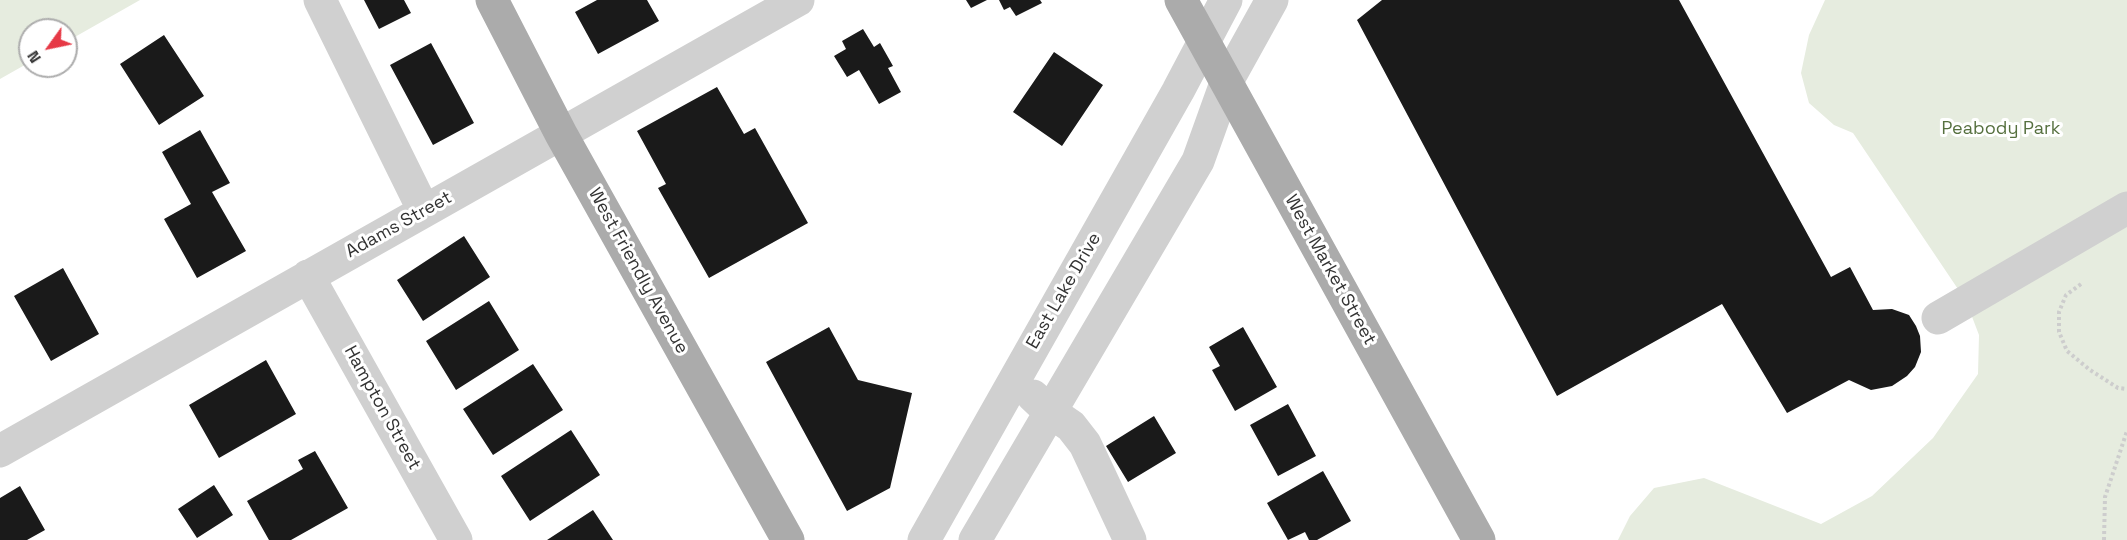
<!DOCTYPE html>
<html>
<head>
<meta charset="utf-8">
<style>
	body { margin:0 }
	#map { position:relative; width:2127px; height:540px; overflow:hidden; background:#fff; font-family:"Space Grotesk",sans-serif }
	canvas { display:block }
	.north { position:absolute; left:18px; top:18px; width:60px; height:60px; box-sizing:border-box; background:#fff; border:2px solid #adadad; border-radius:50%; rotate:237deg; font-size:16px; font-weight:700; line-height:24px; text-align:center; color:#333 }
	.north::after { content:''; display:block; margin:auto; width:21px; height:27px; background:#e63946; clip-path:polygon(50% 0,100% 100%,50% 72%,0 100%) }
</style>
</head>
<body>
<div id="map">
<canvas width="2127" height="540"></canvas>
<div class="north">N</div>
</div>
<script>
const context = document.querySelector('canvas').getContext('2d');
context.lineJoin = 'round';
function paint(path, color) { context.fillStyle = color; context.fill(path, 'evenodd'); }
const poly = rows => new Path2D(rows.map(r => 'M' + r).join(''));
function stroke(path, color, width, dash) { context.strokeStyle = color; context.lineWidth = width; context.lineCap = dash ? 'butt' : 'round'; context.setLineDash(dash || []); context.stroke(path); }
function label(font, color, halo, rows, align = 'center') {
  context.font = font + ' "Space Grotesk",sans-serif'; context.lineWidth = 6; context.setLineDash([]); context.textBaseline = 'middle'; context.strokeStyle = halo; context.fillStyle = color; for (const [text, x, y, turn = 0] of rows) {
    context.save(); context.translate(x, y); context.rotate((+turn || 0) * Math.PI / 180); context.textAlign = isNaN(turn) ? turn : align; if (halo) context.strokeText(text, 0, 0); context.fillText(text, 0, 0); context.restore();
  }
}
const green = poly([
	[0,0,140,0,66,42,66,30,30,30,30,62,0,79],
	[1825,0,2127,0,2127,540,1618,540,1630,516,1654,488,1704,478,1821,524,1872,496,1933,438,1978,374,1979,335,1966,301,1853,133,1834,125,1809,103,1801,73,1809,35]
]);
const building = poly([
	[364,0,404,0,411,13,379,29],
	[597,0,647,0,659,21,598,54,575,12],
	[966,0,987,0,971,8],
	[999,0,1040,0,1042,3,1016,16,1010,7,1004,10],
	[1382,0,1679,0,1831,277,1850,267,1873,310,1892,309,1909,315,1916,326,1920,336,1921,352,1915,367,1907,376,1892,386,1871,390,1849,380,1787,413,1722,304,1557,396,1357,20],
	[863,29,874,47,880,43,893,66,888,68,901,92,879,104,859,70,847,77,834,56,846,49,842,41],
	[164,35,204,96,159,125,120,64],
	[431,43,474,123,433,145,390,65],
	[1054,52,1103,85,1062,146,1013,112],
	[717,87,744,134,755,128,808,223,709,278,658,188,666,184,637,131],
	[200,130,230,183,212,192,246,251,197,278,164,219,191,204,162,152],
	[464,236,490,277,423,321,397,280],
	[63,268,99,334,51,361,14,296],
	[489,301,519,350,456,390,426,341],
	[829,327,858,380,912,393,890,488,847,511,766,362],
	[1243,327,1277,387,1235,411,1212,370,1220,366,1209,347],
	[266,360,296,414,219,458,189,405],
	[533,364,563,410,493,455,463,409],
	[1288,404,1316,456,1278,476,1250,425],
	[1154,416,1176,453,1128,482,1106,446],
	[571,430,600,475,530,521,501,476],
	[315,451,348,508,291,540,269,540,247,501,303,469,298,460],
	[1323,471,1351,521,1317,540,1309,540,1305,532,1288,540,1267,503],
	[214,485,233,515,197,538,178,509],
	[20,486,45,530,27,540,0,540,0,498],
	[593,510,613,540,547,540]
]);
const path = poly([
	[2081,284,2066,295,2059,312,2059,332,2067,351,2090,370,2118,388,2127,389],
	[2104,540,2105,497,2127,431]
]);
const minor = poly([
	[320,0,424,211],
	[308,276,456,540],
	[1938,318,2127,208],
	[1033,396,1049,411,1071,426,1085,444,1130,540],
	[0,451,798,0],
	[924,540,1178,91,1226,0],
	[975,540,1198,161,1226,83,1272,0]
]);
const major = poly([
	[492,0,561,134,788,540],
	[1181,0,1479,540]
]);
const parkNames = [
	["Peabody Park",2001,129]
];
const streetNames = [
	["Adams Street",399,225,-29],
	["West Market Street",1330,270,61],
	["West Friendly Avenue",638,271,61],
	["East Lake Drive",1064,291,-60],
	["Hampton Street",382,408,61]
];
paint(green, '#e6ecdf');
paint(building, '#1a1a1a');
stroke(path, '#cdcdcd', 4, [3, 3]);
stroke(minor, '#d0d0d0', 33);
stroke(major, '#ababab', 33);
label('18px', '#56703f', '#fff', parkNames);
label('18px', '#333', '#fff', streetNames);
</script>
</body>
</html>
